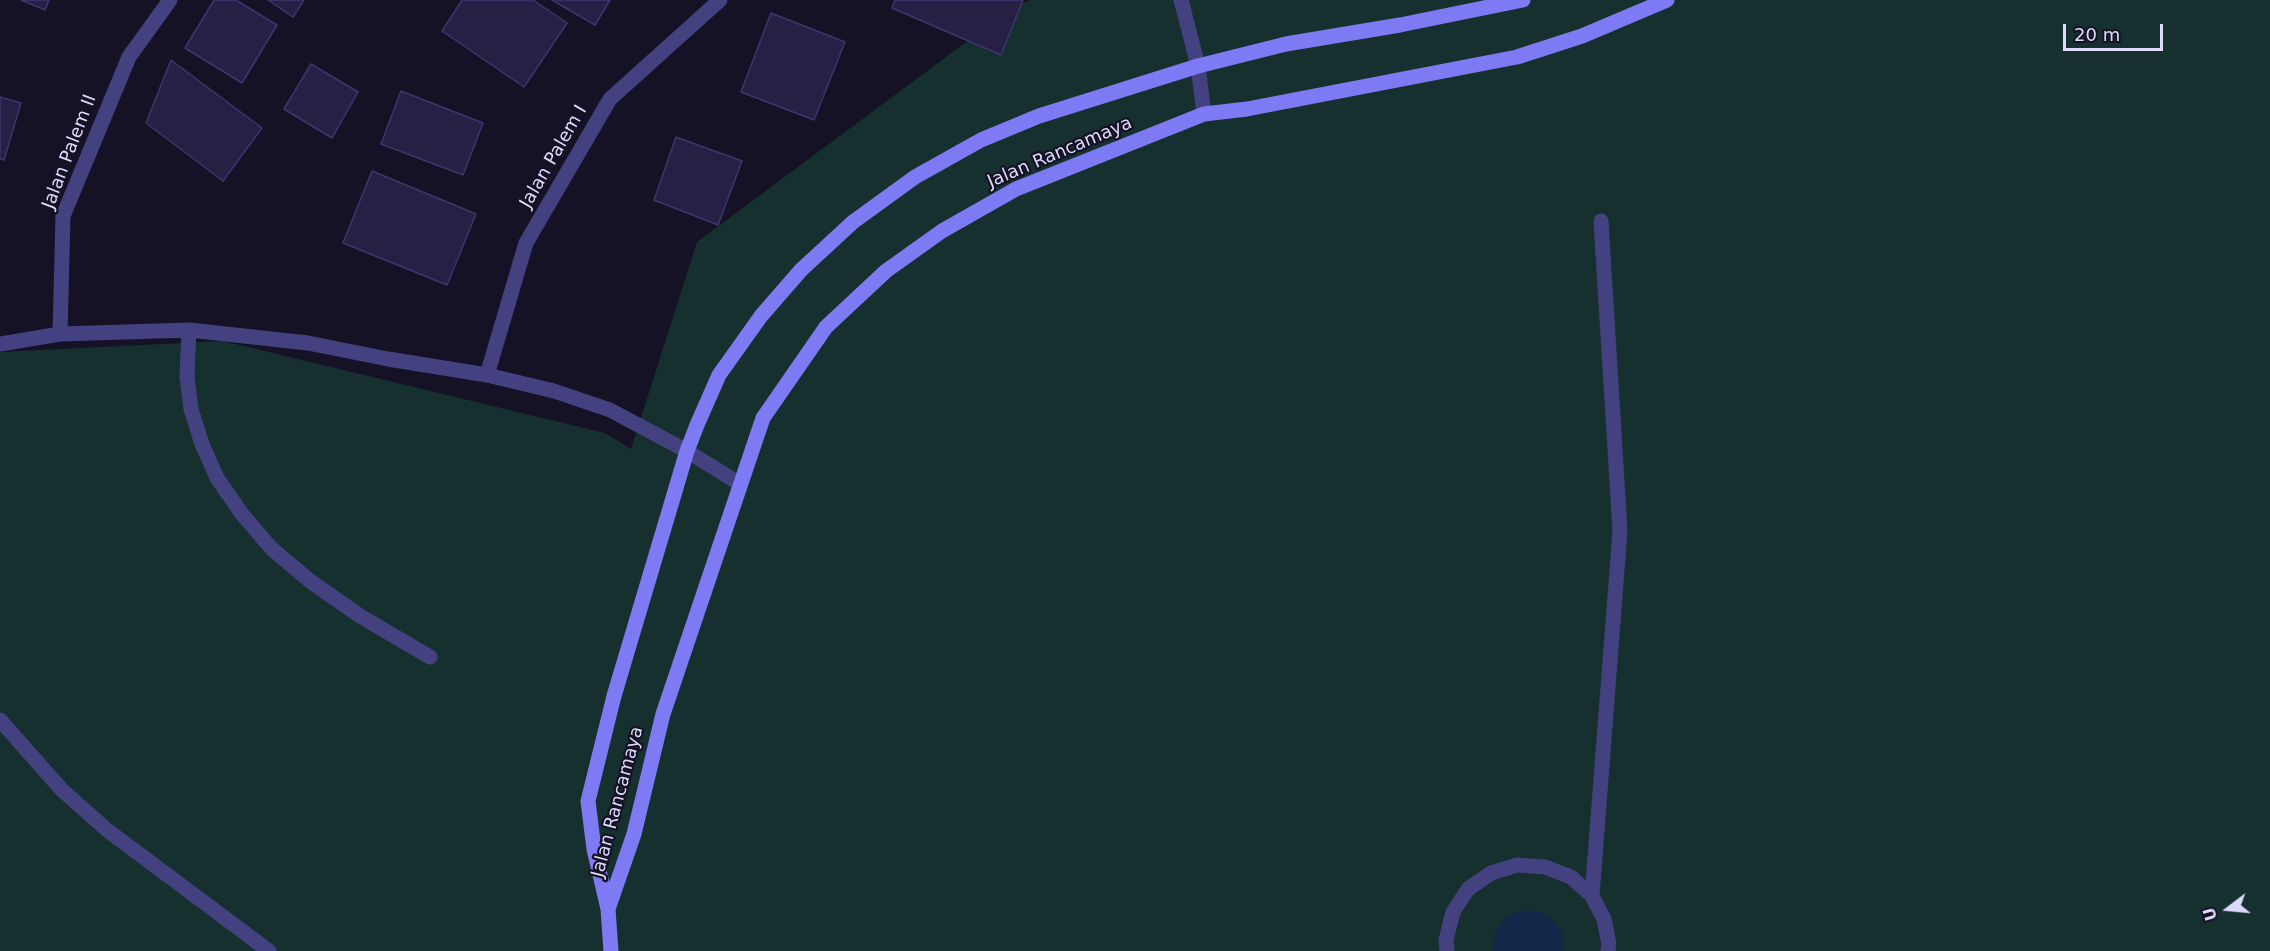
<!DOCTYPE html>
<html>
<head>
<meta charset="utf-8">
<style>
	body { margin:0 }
	#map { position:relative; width:2270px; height:951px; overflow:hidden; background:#151226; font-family:"DejaVu Sans",sans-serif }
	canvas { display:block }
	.north { position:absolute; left:2198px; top:879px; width:60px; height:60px; -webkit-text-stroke:4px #151226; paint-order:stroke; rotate:254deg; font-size:16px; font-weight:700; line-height:24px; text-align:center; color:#dedafc }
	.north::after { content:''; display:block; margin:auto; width:21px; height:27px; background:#dedafc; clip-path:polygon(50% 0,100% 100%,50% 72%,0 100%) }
	.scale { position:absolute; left:2063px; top:24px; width:100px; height:27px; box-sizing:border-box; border:3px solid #dedafc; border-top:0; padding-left:8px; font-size:18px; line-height:21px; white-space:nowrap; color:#dedafc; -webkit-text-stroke:4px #151226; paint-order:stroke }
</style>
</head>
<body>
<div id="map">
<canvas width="2270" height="951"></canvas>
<div class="north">U</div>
<div class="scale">20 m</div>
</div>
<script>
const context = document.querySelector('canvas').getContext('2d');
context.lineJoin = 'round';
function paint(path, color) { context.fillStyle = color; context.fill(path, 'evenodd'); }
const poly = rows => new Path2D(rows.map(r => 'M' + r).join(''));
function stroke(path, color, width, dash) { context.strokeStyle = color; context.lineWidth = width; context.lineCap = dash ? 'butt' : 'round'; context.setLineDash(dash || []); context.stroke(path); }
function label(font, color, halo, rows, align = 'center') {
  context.font = font + ' "DejaVu Sans",sans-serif'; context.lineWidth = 4.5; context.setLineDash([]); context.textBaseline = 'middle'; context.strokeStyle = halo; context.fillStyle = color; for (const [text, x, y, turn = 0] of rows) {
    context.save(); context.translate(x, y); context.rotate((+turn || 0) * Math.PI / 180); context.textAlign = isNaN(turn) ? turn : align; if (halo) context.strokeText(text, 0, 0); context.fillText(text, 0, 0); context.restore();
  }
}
const green = poly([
	[1031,0,2270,0,2270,951,0,951,0,352,223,341,605,433,631,449,697,242,1016,5]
]);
const water = poly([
	[1529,910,1541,912,1552,919,1560,928,1564,939,1564,951,1493,951,1494,937,1498,926,1507,917,1517,912]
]);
const building = poly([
	[21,0,49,0,45,10,21,0],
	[214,0,236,0,277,25,242,83,185,48,214,0],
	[268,0,304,0,293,17,268,0],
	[462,0,533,0,567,23,524,87,442,31,462,0],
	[552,0,610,0,595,25,552,0],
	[895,0,1023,0,1001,55,892,8,895,0],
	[771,13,845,42,814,120,741,92,771,13],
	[171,60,262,128,223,181,146,123,171,60],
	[311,64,358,92,332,138,284,109,311,64],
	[401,91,483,123,463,175,381,144,401,91],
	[0,97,21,103,4,160,0,159,0,97],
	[676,137,742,161,718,225,654,200,676,137],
	[372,171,476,214,447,285,343,243,372,171]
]);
const lane = poly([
	[1592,896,1620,531,1601,221],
	[1447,951,1446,940,1453,912,1468,889,1491,873,1517,865,1545,867,1571,877,1592,896,1604,919,1609,944,1608,951]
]);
const street = poly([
	[1181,0,1198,66,1204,114],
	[189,330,187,377,191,409,202,444,217,478,242,514,271,548,310,581,360,616,430,657],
	[60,334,63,216,129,57,170,0],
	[0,344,60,334,189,330,308,343,388,359,487,375,554,391,610,410,687,451,740,484],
	[487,375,526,243,610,99,720,0],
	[0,720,62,790,107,830,269,951]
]);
const secondary = poly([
	[608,909,634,834,663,714,763,418,826,327,886,271,942,231,1016,189,1204,114,1247,109,1517,57,1582,36,1667,0],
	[611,951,608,909,594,849,588,801,614,696,687,451,697,425,719,375,761,316,801,270,853,222,915,177,981,140,1039,116,1198,66,1286,44,1400,25,1523,0]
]);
const streetNames = [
	["Jalan Palem II",70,152,-69],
	["Jalan Rancamaya",1060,153,-23],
	["Jalan Palem I",554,157,-60],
	["Jalan Rancamaya",618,802,-75]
];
paint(green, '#15302f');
paint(water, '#132749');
paint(building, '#272045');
stroke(building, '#40346f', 1.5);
stroke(lane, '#444181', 15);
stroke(street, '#444181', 15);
stroke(secondary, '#7e7af3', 15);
label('18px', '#dedafc', '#151226', streetNames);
</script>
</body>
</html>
